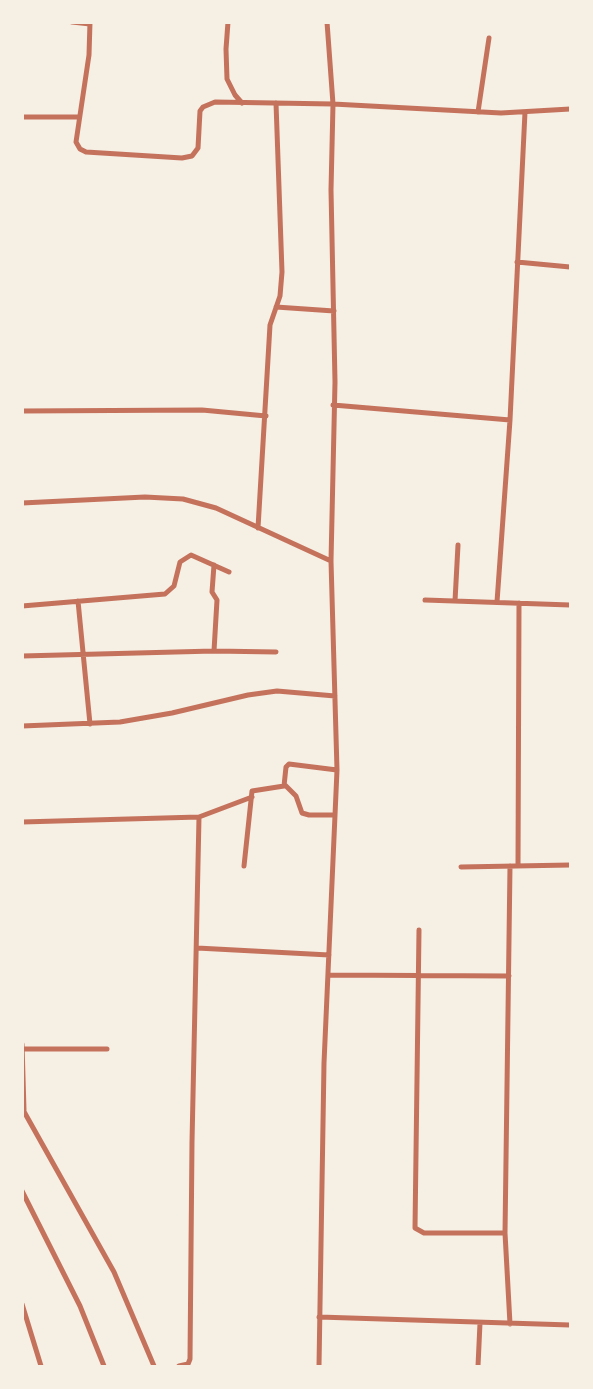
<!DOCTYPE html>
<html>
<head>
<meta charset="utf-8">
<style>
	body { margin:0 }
	#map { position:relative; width:593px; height:1389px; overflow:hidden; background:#f6efe4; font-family:"IBM Plex Sans",sans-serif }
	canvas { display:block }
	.frame { position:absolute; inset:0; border:24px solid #f6efe4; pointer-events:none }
</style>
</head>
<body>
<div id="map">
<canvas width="593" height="1389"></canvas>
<div class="frame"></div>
</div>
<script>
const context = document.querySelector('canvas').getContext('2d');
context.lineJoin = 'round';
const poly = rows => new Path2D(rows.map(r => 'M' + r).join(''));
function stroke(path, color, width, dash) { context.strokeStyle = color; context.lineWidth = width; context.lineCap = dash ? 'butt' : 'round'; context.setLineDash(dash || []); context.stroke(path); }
const minor = poly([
	[72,22,90,24],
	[90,22,89,55,76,142,80,149,86,152,182,158,192,156,198,148,200,111,203,107,215,102,333,104,501,113,570,109],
	[228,22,226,49,227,79,235,95,242,103],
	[478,112,489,38],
	[22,117,79,117],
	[517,262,570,267],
	[276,307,334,311],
	[333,405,510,420],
	[22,411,202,410,266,416],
	[22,503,145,497,183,499,216,508,331,561],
	[258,528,270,325,280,296,282,272,276,103],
	[214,565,212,592,217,600,214,651],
	[425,600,570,605],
	[78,601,90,724],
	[455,601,458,545],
	[497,602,510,420,525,112],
	[22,606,165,594,174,586,180,562,191,555,229,572],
	[22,656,214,651,276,652],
	[22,726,120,722,172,713,248,695,277,691,335,696],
	[285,785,296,796,302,813,309,815,334,815],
	[22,822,199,817,252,797],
	[244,866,252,791,284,786,286,767,289,764,337,770],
	[518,866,519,603],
	[461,867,570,865],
	[419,930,415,1228,424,1233,505,1233],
	[197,948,329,955],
	[328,975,509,976],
	[22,1044,24,1110],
	[23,1049,107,1049],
	[22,1108,114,1272,154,1366],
	[22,1191,80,1306,104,1366],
	[22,1304,41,1366],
	[319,1317,570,1325],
	[510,1324,505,1233,510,866],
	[179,1366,188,1364,190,1359,192,1142,199,817],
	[319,1366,324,1063,337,770,331,561,335,382,331,190,333,104,327,22],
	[478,1366,480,1323]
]);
stroke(minor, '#c5725c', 5);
</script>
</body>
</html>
